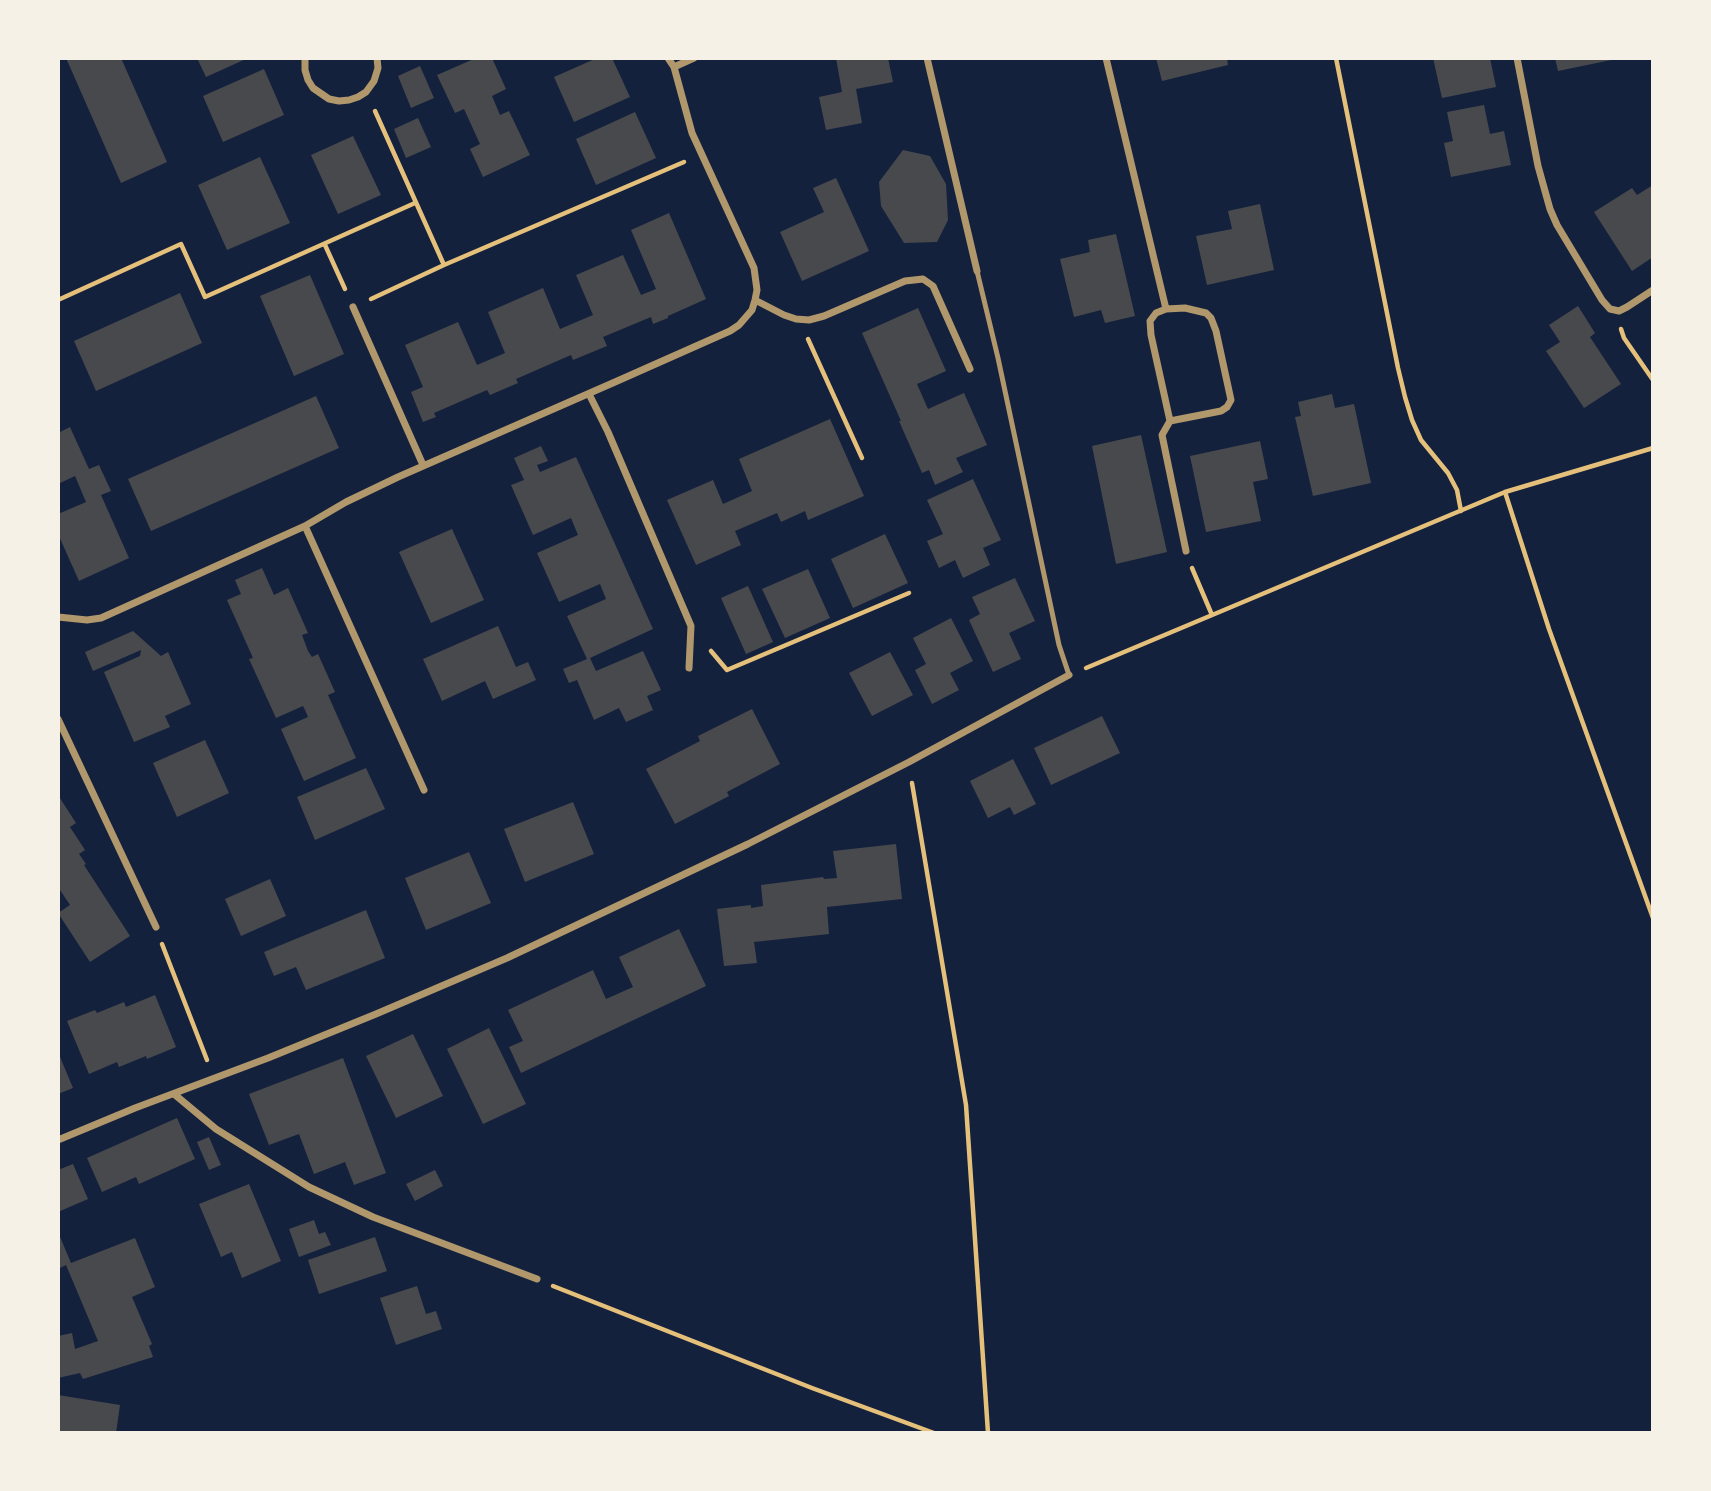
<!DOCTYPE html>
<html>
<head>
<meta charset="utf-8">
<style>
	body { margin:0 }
	#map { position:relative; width:1711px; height:1491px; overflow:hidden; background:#14213d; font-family:Karla,sans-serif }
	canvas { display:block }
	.frame { position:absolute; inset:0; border:60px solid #f6f1e7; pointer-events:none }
</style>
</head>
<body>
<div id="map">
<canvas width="1711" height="1491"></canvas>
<div class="frame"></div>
</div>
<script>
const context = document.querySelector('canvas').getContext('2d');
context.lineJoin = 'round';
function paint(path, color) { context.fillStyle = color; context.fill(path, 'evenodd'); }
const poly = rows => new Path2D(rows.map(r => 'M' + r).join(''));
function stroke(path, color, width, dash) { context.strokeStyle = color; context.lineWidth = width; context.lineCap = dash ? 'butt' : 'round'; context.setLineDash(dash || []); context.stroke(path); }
const building = poly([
	[66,58,121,58,167,162,121,183],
	[197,58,248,58,206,77],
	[476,58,492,58,506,89,492,96,500,115,509,111,530,155,483,177,470,149,480,144,464,109,455,113,437,75],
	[597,58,612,58,630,97,574,122,554,77],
	[836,58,888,58,893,82,856,89,862,123,826,130,819,97,842,92],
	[1156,58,1227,58,1228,65,1162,81],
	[1433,58,1490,58,1496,87,1442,98],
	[1555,58,1615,58,1616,59,1558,71],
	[420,66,434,98,411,108,398,76],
	[264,69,284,115,223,142,203,96],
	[1484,105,1490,134,1504,131,1511,165,1451,177,1444,143,1453,141,1447,112],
	[635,112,656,158,596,185,576,139],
	[418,118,431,147,406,158,394,129],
	[353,136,381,195,338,214,311,155],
	[903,150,930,156,946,184,948,220,937,242,904,243,881,206,879,182],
	[260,157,290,223,227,250,198,185],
	[836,178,869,251,802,281,780,232,824,212,813,188],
	[1653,185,1653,257,1632,271,1594,212,1632,188,1637,195],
	[1260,204,1274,270,1207,285,1196,236,1232,229,1228,211],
	[669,213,706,299,668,316,668,318,653,324,651,317,603,337,607,346,573,360,571,355,516,379,518,383,490,395,487,390,434,413,436,417,423,422,411,392,423,387,405,345,458,322,477,365,505,353,488,312,543,288,560,329,593,315,576,275,623,255,641,295,656,289,631,230],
	[1116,234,1135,316,1105,323,1101,310,1074,317,1060,259,1090,252,1088,240],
	[310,275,344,354,294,376,260,296],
	[180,293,202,343,96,391,74,341],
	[1578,306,1595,333,1590,337,1621,384,1584,408,1546,351,1560,342,1549,325],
	[918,308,946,371,917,384,928,409,964,393,987,445,956,458,963,472,935,485,929,470,922,473,899,421,901,421,862,333],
	[1332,394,1335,408,1354,404,1371,483,1313,496,1295,417,1301,416,1298,402],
	[316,396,339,448,151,531,128,479],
	[830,419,864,496,808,520,805,511,781,522,777,513,735,531,741,545,696,565,667,500,713,480,723,504,752,491,739,459],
	[70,427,89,469,99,465,111,491,101,495,129,558,79,581,58,534,58,514,86,502,75,476,58,484,58,433],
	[1141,435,1167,552,1116,564,1092,446],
	[1260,441,1268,479,1253,482,1261,521,1206,532,1190,456],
	[541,446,548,461,537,465,540,472,576,457,653,629,590,658,596,671,643,651,661,690,647,696,653,710,626,722,619,708,594,720,577,680,569,683,563,669,587,659,567,616,606,599,600,584,559,602,537,553,578,535,571,518,533,535,511,485,524,480,514,458],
	[973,479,1001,540,983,548,990,565,963,578,955,560,939,568,927,541,943,534,927,500],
	[452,529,484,600,431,623,399,552],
	[885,534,908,583,853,608,831,559],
	[262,568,274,595,288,588,308,633,302,635,308,651,312,657,318,654,335,692,328,695,356,758,304,781,281,729,308,717,305,710,303,706,276,718,249,659,253,658,227,600,241,594,235,580],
	[808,569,830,618,785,638,762,589],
	[1015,578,1035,621,1009,633,1021,659,993,672,969,620,980,614,972,597],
	[748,586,773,642,746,654,721,598],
	[951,618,973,661,950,673,959,690,932,704,915,670,926,664,913,638],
	[498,626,516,667,528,662,536,680,493,699,485,681,442,701,423,659],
	[133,631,161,656,168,652,191,704,165,716,170,727,134,742,104,672,140,656,141,650,93,671,85,652],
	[890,652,913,695,872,716,849,673],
	[752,709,780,764,727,792,729,796,675,824,646,769,700,741,698,736],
	[1102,716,1120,753,1051,785,1034,748],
	[205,740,229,793,177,817,153,763],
	[1013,759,1036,804,1014,815,1010,807,988,818,970,781],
	[366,768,385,809,315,840,297,797],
	[58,795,76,823,70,827,85,850,79,854,86,864,84,865,130,936,90,962,58,913,70,905,58,887],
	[573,802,594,854,525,882,504,829],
	[896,844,902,899,827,907,829,934,754,942,757,963,724,966,717,909,751,905,751,908,763,906,761,885,823,877,824,879,837,878,833,851],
	[469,852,491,903,426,930,405,878],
	[270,879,286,916,241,936,225,899],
	[366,910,385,958,306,990,296,967,274,976,264,952],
	[679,929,706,986,521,1073,509,1047,523,1041,508,1010,593,970,606,999,633,987,619,957],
	[155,995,176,1047,147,1059,146,1056,119,1067,117,1062,89,1074,67,1021,95,1010,97,1013,124,1002,126,1007],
	[489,1028,526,1104,483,1124,447,1049],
	[413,1034,443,1096,396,1118,366,1056],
	[58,1052,73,1088,58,1094],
	[343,1058,386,1173,354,1185,345,1162,314,1174,299,1134,269,1145,249,1094],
	[177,1118,195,1159,139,1184,136,1177,102,1192,87,1158],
	[209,1137,221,1165,209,1170,197,1142],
	[73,1164,88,1199,58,1212,58,1170],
	[435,1170,443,1186,415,1201,406,1184],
	[249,1184,281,1261,242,1278,232,1252,221,1257,199,1204],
	[314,1220,319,1234,325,1232,331,1245,299,1257,289,1229],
	[58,1232,71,1263,135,1238,155,1287,132,1297,152,1344,149,1346,153,1357,83,1379,80,1373,58,1378,58,1336,72,1333,75,1349,98,1341,66,1265,58,1269],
	[375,1237,387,1271,319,1294,308,1260],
	[417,1286,426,1314,436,1311,442,1329,396,1345,380,1298],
	[58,1395,120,1405,116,1433,58,1433]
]);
const path = poly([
	[1336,58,1398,368,1405,397,1412,420,1421,440,1448,473,1457,490,1461,511],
	[375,111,444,265],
	[325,245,345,289],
	[371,299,444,265,684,162],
	[58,300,181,244,205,297,415,203],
	[1621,329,1624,338,1653,380],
	[808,339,862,458],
	[1505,492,1549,629,1653,918],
	[1192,568,1212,615],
	[711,651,727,670,909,593],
	[1086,668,1505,492,1653,448],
	[912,783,966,1105,988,1433],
	[162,944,207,1060],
	[553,1286,812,1388,934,1433]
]);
const service = poly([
	[977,271,998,358,1059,645,1069,675]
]);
const minor = poly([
	[305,58,305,70,308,80,313,88,329,99,339,101,349,100,358,97,366,92,374,81,378,68,377,58],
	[927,58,977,271],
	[1106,58,1166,309,1156,313,1150,321,1151,335,1170,421,1162,435,1186,551],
	[1517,58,1538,166,1550,209,1557,225,1602,300,1610,309,1619,311,1627,307,1653,290],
	[674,67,694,58],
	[755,300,784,315,796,319,809,320,824,316,905,281,923,279,933,286,970,369],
	[353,307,423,465],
	[1166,309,1185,308,1206,313,1211,318,1216,331,1231,400,1227,407,1221,411,1170,421],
	[589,394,608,432,691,626,689,668],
	[305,526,424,790],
	[58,617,87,620,101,618,305,526,346,502,398,477,615,382,730,331,739,325,752,310,755,300,757,290,754,268,692,133,674,67,668,58],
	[58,719,156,927],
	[174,1094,216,1129,309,1187,373,1217,537,1279],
	[58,1140,135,1108,268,1058,376,1014,507,958,748,844,909,762,1069,675]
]);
paint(building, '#48494c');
stroke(path, '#e5c07b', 4.5);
stroke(service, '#b1986c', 5);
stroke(minor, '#b1986c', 7);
</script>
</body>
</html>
